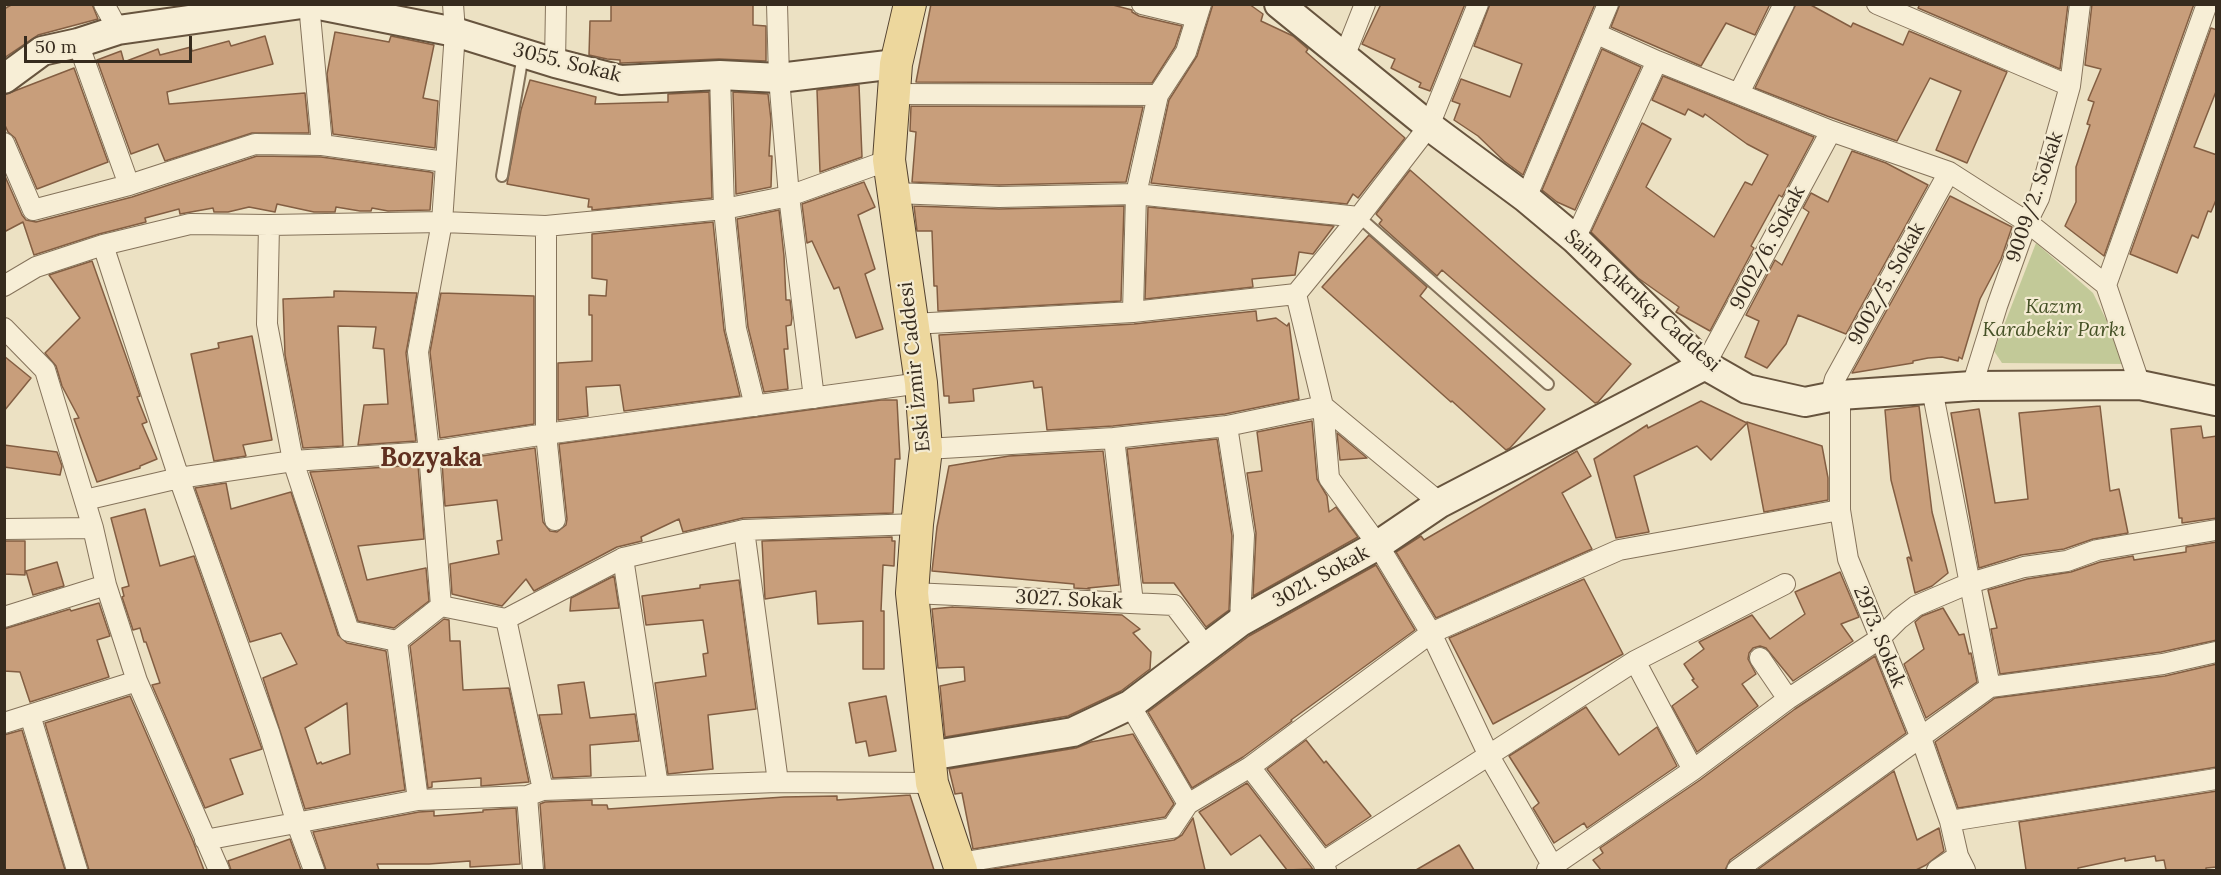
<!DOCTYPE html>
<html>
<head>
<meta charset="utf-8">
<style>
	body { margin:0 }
	#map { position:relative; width:2221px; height:875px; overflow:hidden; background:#ece1c3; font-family:Lora,serif }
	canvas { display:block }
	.frame { position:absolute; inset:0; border:6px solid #362b1e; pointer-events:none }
	.scale { position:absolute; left:24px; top:36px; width:168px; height:27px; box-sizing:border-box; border:3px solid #362b1e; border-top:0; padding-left:8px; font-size:18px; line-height:21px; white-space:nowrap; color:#362b1e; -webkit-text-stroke:4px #f4ebd2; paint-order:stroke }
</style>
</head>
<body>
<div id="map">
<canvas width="2221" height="875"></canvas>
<div class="frame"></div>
<div class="scale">50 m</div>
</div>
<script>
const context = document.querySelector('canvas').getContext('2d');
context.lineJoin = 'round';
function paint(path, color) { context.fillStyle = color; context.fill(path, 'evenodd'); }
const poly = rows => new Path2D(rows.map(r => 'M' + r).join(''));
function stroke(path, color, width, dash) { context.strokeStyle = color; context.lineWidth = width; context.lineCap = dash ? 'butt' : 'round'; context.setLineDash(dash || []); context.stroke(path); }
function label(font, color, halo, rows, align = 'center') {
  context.font = font + ' Lora,serif'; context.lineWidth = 4.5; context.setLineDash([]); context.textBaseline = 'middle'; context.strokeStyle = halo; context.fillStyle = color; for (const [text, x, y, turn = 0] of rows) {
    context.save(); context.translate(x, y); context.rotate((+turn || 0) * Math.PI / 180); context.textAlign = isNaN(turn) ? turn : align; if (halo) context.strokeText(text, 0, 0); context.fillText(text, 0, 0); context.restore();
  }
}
const green = poly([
	[2036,243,2093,293,2128,364,2002,363,1994,351]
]);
const building = poly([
	[13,4,92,4,98,19,38,35,4,58,4,9,13,4],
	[611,4,753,4,753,25,766,26,766,61,719,59,622,63,620,63,620,60,607,59,589,55,590,21,611,21,611,4],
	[931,4,1109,4,1132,10,1132,12,1139,16,1182,26,1175,47,1152,83,916,82,931,4],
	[1213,4,1249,4,1263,14,1261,21,1293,36,1308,49,1306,52,1405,138,1358,198,1353,194,1347,204,1151,183,1169,100,1197,56,1213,4],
	[1381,4,1465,4,1430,91,1419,87,1421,83,1391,68,1395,59,1362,44,1381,4],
	[1490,4,1595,4,1523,175,1504,161,1478,136,1454,120,1460,104,1452,101,1461,79,1510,97,1522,64,1474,46,1490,4],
	[1620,4,1770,4,1755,35,1726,23,1701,66,1611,27,1620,4],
	[1796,4,1809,4,1851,27,1853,23,1903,45,1909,31,2007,72,1967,163,1936,150,1961,91,1930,78,1897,141,1827,116,1755,88,1796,4],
	[1920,4,2068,4,2060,69,1918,8,1920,4],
	[2092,4,2194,4,2104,256,2065,226,2076,202,2076,167,2090,125,2087,124,2094,102,2088,100,2101,69,2085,65,2092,4],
	[2211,28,2217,30,2217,89,2194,147,2217,155,2216,200,2211,212,2208,211,2198,238,2192,235,2177,273,2130,254,2211,28],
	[335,32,389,42,391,36,434,45,423,98,438,101,435,148,333,134,327,74,335,32],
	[265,36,273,64,167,92,169,104,305,93,309,133,252,133,165,161,158,144,131,154,97,60,121,51,124,62,158,49,160,55,191,47,192,51,229,41,231,46,265,36],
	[1602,49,1641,67,1575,210,1557,202,1542,190,1602,49],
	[74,68,108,162,37,189,15,138,8,132,4,123,4,95,74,68],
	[1663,76,1814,137,1782,197,1779,195,1751,246,1754,248,1710,331,1676,312,1679,307,1638,278,1591,232,1642,123,1671,139,1646,187,1714,237,1745,182,1752,185,1768,155,1747,144,1705,114,1703,117,1688,109,1685,115,1652,100,1663,76],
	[530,80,596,97,595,104,668,102,668,94,709,92,712,198,592,210,592,207,588,207,589,199,507,184,521,110,530,80],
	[859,85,862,157,820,172,817,90,859,85],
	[733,92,768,94,771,120,769,156,772,156,771,187,736,194,733,92],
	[911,106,1143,107,1126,182,999,185,912,182,916,132,910,131,911,106],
	[1852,151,1886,163,1928,185,1846,334,1798,315,1786,344,1767,368,1745,357,1759,321,1746,315,1775,260,1782,265,1809,212,1803,208,1811,193,1828,202,1852,151],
	[257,156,321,157,430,172,433,173,430,210,388,211,372,208,371,211,360,211,336,207,335,212,314,212,277,204,275,212,249,207,228,212,214,212,213,208,180,214,179,209,145,218,146,222,99,234,34,255,23,222,4,232,4,174,22,215,26,220,36,222,132,197,257,156],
	[1410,170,1631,364,1598,402,1595,403,1442,270,1437,276,1379,224,1382,220,1376,214,1410,170],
	[864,182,875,207,858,215,875,269,865,274,883,329,856,338,839,287,834,289,812,241,807,243,802,204,864,182],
	[1950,196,2012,227,2001,259,1980,299,1962,359,1959,357,1958,361,1942,357,1928,358,1913,361,1913,363,1852,373,1950,196],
	[914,206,999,209,1124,206,1121,301,938,311,937,286,934,286,932,231,917,231,914,206],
	[1148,207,1334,226,1313,254,1299,252,1295,275,1252,279,1253,287,1145,299,1148,207],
	[779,210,784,256,786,300,790,300,792,318,791,325,786,326,788,349,784,349,788,389,764,392,748,327,737,219,779,210],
	[713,222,724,330,740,396,624,411,620,385,586,387,588,416,558,420,558,363,592,361,592,315,589,315,589,295,606,296,607,280,592,278,592,234,713,222],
	[1369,235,1427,287,1420,296,1545,409,1510,448,1506,450,1452,401,1451,402,1322,287,1369,235],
	[92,261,140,396,137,397,147,422,142,424,157,459,140,466,140,468,97,482,74,419,79,418,62,386,56,366,45,353,80,318,49,275,92,261],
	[334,291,417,293,406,353,416,441,358,445,364,405,388,404,384,349,373,348,376,327,338,326,343,446,303,448,285,355,283,299,334,297,334,291],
	[441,293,534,296,534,424,440,438,430,352,441,293],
	[1256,311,1257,321,1276,318,1287,326,1289,323,1299,399,1225,414,1113,426,1047,430,1042,387,1034,388,1033,381,973,389,974,401,949,403,949,396,944,396,939,335,1134,324,1256,311],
	[252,336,272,440,243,445,246,456,214,461,191,354,219,348,218,343,252,336],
	[4,356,31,378,4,411,4,356],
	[881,400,897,400,900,459,895,459,893,513,743,518,683,532,679,519,641,537,642,541,617,547,534,591,526,579,502,606,452,594,450,564,499,554,497,541,502,540,497,500,445,506,442,462,535,448,543,522,550,531,557,532,566,525,567,519,559,444,881,400],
	[1701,401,1747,423,1711,460,1697,446,1634,476,1649,532,1616,538,1594,459,1647,425,1648,428,1701,401],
	[1919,406,1932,512,1948,573,1932,586,1915,593,1907,558,1909,557,1912,561,1891,480,1885,410,1919,406],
	[2100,406,2110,491,2119,489,2128,533,2093,539,2064,549,2021,555,1979,568,1951,413,1979,409,1995,503,2028,499,2019,413,2100,406],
	[1312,421,1317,479,1327,496,1329,512,1336,507,1358,537,1253,596,1256,533,1247,473,1262,471,1257,432,1312,421],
	[1747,422,1822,446,1828,478,1828,500,1764,512,1747,422],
	[2201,426,2203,438,2217,436,2217,518,2182,523,2182,518,2179,518,2171,429,2201,426],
	[1337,433,1367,458,1340,460,1337,433],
	[1217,439,1232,536,1229,610,1206,627,1174,583,1143,583,1127,449,1217,439],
	[4,445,57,452,62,466,60,475,4,467,4,445],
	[1103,451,1119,585,1088,588,1090,589,1074,588,1074,584,932,571,937,527,949,466,1009,456,1103,451],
	[1577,451,1591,476,1562,493,1592,549,1436,618,1396,552,1421,536,1424,540,1577,451],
	[418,465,424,539,358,546,367,580,426,568,429,601,394,628,358,621,310,472,418,465],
	[226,483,231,509,291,492,338,635,347,643,386,651,405,790,305,809,263,678,297,664,281,633,250,642,195,488,226,483],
	[347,703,350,754,322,764,321,762,317,764,305,728,347,703],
	[145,509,160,566,194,556,262,749,230,759,243,794,205,808,152,685,160,683,146,642,144,642,140,628,133,630,122,597,124,596,122,588,129,586,111,518,145,509],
	[892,537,892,541,895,541,894,566,883,565,881,611,884,611,884,669,863,669,863,621,818,624,816,591,765,599,762,541,892,537],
	[4,541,25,541,25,575,4,574,4,541],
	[2217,542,2217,640,2161,652,2000,674,1991,629,1997,628,1988,590,2027,579,2071,572,2100,562,2133,556,2134,560,2186,552,2186,547,2217,542],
	[57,562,64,586,33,595,26,571,57,562],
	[1376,565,1415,630,1291,720,1292,721,1243,757,1192,788,1148,712,1249,636,1376,565],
	[1840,572,1859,617,1841,624,1853,641,1793,681,1766,648,1760,646,1753,648,1749,653,1748,659,1756,674,1742,684,1758,706,1697,752,1672,706,1698,687,1692,680,1694,679,1684,664,1704,649,1699,642,1752,615,1770,639,1805,614,1795,592,1840,572],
	[614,576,619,608,570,611,571,598,614,576],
	[1584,579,1623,654,1493,724,1449,638,1584,579],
	[739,580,756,709,708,715,713,769,668,774,655,683,706,676,703,654,708,653,703,620,646,625,642,596,700,588,700,585,739,580],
	[99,603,110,636,97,640,109,677,30,702,20,672,4,671,4,629,70,609,71,611,99,603],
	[953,607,1122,615,1140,629,1133,633,1151,652,1150,669,1121,691,1068,716,945,737,940,686,965,681,964,667,938,668,932,609,953,607],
	[1943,608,1959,635,1964,634,1969,654,1971,653,1977,682,1926,718,1904,664,1924,649,1915,622,1922,616,1943,608],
	[444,619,449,620,450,641,460,641,463,690,509,688,529,782,481,786,481,778,432,782,432,787,428,788,410,646,444,619],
	[1875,656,1906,733,1730,860,1725,870,1601,870,1593,860,1603,853,1600,848,1700,780,1795,709,1875,656],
	[2217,664,2217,767,1958,808,1935,742,1995,698,2165,676,2217,664],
	[584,682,590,718,635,714,639,741,590,745,591,776,553,778,539,715,562,714,558,685,584,682],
	[130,696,193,841,204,870,89,870,45,723,130,696],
	[886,696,896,751,869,756,866,741,856,743,849,703,886,696],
	[1586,707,1619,755,1657,727,1677,766,1587,828,1584,823,1554,843,1533,808,1539,803,1509,756,1586,707],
	[22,730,65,870,4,870,4,735,22,730],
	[1133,734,1174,804,1165,817,973,849,962,793,955,794,949,769,1076,748,1091,742,1133,734],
	[1306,740,1324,763,1326,761,1371,816,1326,846,1267,769,1306,740],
	[1894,771,1917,840,1939,828,1944,851,1926,865,1916,870,1757,870,1894,771],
	[1247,783,1312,868,1313,869,1287,870,1260,835,1231,855,1199,812,1247,783],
	[2217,791,2217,867,2206,868,2206,870,2166,870,2164,860,2156,861,2155,856,2125,861,2125,858,2078,868,2078,870,2026,870,2019,822,2217,791],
	[910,795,934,870,545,870,540,804,545,802,592,800,592,805,607,805,608,809,784,797,837,796,837,800,910,795],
	[516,808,520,864,470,867,470,861,429,864,377,864,379,870,326,870,313,832,419,812,434,811,434,816,483,812,483,810,516,808],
	[1193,818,1205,870,987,870,1174,840,1182,835,1193,818],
	[290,839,301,870,231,870,228,861,290,839],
	[1459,845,1474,870,1416,870,1459,845]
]);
const lane = poly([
	[502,176,523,55],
	[1359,217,1548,384]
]);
const street = poly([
	[104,4,118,30],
	[309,4,322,145],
	[777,4,779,78,789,196,814,398],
	[1142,4,1196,17],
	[1478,4,1429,126,1359,217,1296,294,1323,406,1329,478,1378,545,1431,633,1489,756,1555,870],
	[1877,4,2070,86],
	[1597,34,1657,61,1831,131,1949,172,2027,222,2106,285],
	[78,43,129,185],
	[1344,57,1365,4],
	[555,63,556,4],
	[720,75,724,209,736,329,755,406],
	[1739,93,1784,4],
	[893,94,1158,95],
	[4,143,33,210,129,185,255,144,322,145,445,162],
	[894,193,999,197,1136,194,1359,217],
	[1526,198,1608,4],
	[269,225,267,324,293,461,349,631,397,641,441,606,506,619,623,558,744,530,917,524],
	[546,226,546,434,555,520],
	[1575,239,1657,61],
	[103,245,179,478,269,732,297,824,314,870],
	[4,286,36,267,103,245,190,224,269,225,442,222,546,226,724,209,789,196,889,160],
	[1133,312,1136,194,1158,95,1186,52,1201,4],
	[912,324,1133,312,1296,294],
	[4,328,45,370,93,528,106,585,137,681,219,870],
	[1705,365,1831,131],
	[2140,385,2106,285,2207,4],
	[1972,386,1997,306,2027,222,2039,198,2070,86,2080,4],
	[1932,389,1990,687],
	[1840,395,1840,510,1848,559,1921,738,1950,821,1958,856,1965,870],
	[1830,397,1835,379,1949,172],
	[1227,426,1244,535,1240,622],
	[1114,438,1133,603],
	[926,449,1114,438,1227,426,1323,406,1440,503],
	[85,500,179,478,293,461,429,452,546,434,921,383],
	[4,529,93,528],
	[744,530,778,782],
	[623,558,658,786],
	[912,593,1174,605,1206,647],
	[441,606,429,452,418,352,442,222,455,32,453,4],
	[4,617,106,585],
	[506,619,543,790],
	[397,641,418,800],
	[1760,658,1788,699],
	[1635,661,1693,770],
	[30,715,77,870],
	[4,723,137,681],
	[1250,767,1323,862,1326,870],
	[527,796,533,870],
	[1188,804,1250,767,1431,633,1619,550,1840,510],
	[1950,821,2216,779],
	[205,840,418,800,527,796,543,790,778,782,932,783],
	[1323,862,1635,661,1785,584],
	[959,863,1172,828,1188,804,1130,705],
	[1547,870,1693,770,1788,699,1879,639,1899,619,1916,606,1970,583,2024,567,2067,561,2097,550,2216,530],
	[1737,870,1990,687,2163,664,2216,652],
	[1937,870,1958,856]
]);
const secondary = poly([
	[314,4,455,32,555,63,621,80,720,75,779,78,896,64],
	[1279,4,1429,126,1526,198,1575,239,1705,365,1747,389,1805,402,1840,395,1972,386,2140,385,2216,401],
	[4,79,42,51,78,43,118,30,302,4],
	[929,756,1073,732,1130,705,1240,622,1378,545,1440,503,1705,365]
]);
const primary = poly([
	[910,4,896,64,889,160,921,383,926,449,917,524,912,593,932,783,961,870]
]);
const streetNames = [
	["3055. Sokak",567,63,14],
	["9009/2. Sokak",2035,197,-71],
	["9002/6. Sokak",1768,248,-62],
	["9002/5. Sokak",1887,284,-61],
	["Saim Çıkrıkçı Caddesi",1642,301,42],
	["Eski İzmir Caddesi",915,367,-96],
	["3021. Sokak",1321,577,-29],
	["3027. Sokak",1069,600,3],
	["2973. Sokak",1879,637,68]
];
const parkNames = [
	["Kazım",2054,307],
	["Karabekir Parkı",2054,330]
];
const districtNames = [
	["Bozyaka",431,459]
];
paint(green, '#c2c998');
paint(building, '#c89e7b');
stroke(building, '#835e42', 1.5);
stroke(lane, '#85735b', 14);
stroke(street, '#85735b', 22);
stroke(secondary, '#67543e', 32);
stroke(primary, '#53412f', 34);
stroke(lane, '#f7eed6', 10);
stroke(street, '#f7eed6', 20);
stroke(secondary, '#f7eed6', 28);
stroke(primary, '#edd79d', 32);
label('20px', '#362b1e', '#f4ebd2', streetNames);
label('italic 20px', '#455126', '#f4ebd2', parkNames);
label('bold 26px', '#603020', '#f4ebd2', districtNames);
</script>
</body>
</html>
